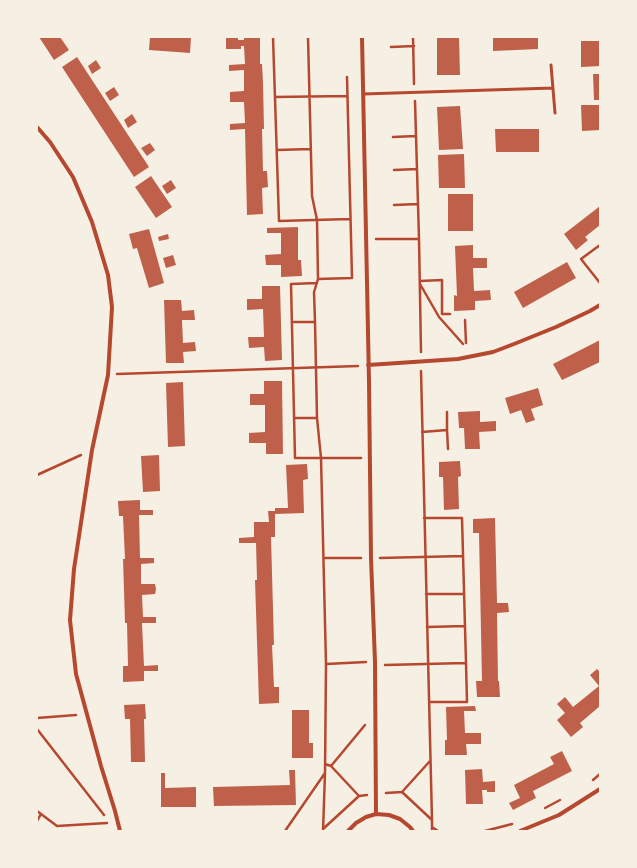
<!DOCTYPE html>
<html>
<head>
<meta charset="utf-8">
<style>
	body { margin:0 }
	#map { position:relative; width:637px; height:868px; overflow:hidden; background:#f6efe4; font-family:"Sofia Sans Condensed",sans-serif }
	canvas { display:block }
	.frame { position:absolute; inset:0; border:38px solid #f6efe4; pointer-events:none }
</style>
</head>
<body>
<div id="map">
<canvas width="637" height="868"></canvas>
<div class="frame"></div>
</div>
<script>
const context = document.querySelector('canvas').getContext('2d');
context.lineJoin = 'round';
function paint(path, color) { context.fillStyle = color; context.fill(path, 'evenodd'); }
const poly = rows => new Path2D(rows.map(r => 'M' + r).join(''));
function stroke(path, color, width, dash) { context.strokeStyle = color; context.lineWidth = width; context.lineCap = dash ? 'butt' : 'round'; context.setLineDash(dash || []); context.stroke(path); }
const building = poly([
	[39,37,60,37,69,50,54,60],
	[150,37,191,37,190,53,149,50],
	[244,37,260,37,260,64,262,64,263,82,264,129,262,129,263,171,267,171,268,187,262,188,263,214,247,215,245,129,230,130,230,124,245,123,244,102,230,102,230,92,244,91,244,70,229,71,229,65,245,64,244,46,241,46,241,49,226,49,226,38,238,38,238,40,244,40],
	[437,37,459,37,460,75,437,75],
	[493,37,538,37,538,49,493,51],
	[581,41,600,41,600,66,581,67],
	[77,57,149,167,134,177,62,67],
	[96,60,101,68,92,74,88,66],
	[593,74,600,74,600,100,594,100],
	[114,87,119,95,110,101,105,93],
	[581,105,600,105,600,130,582,131],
	[460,106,463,149,439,150,437,107],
	[132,114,137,122,128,128,124,120],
	[495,129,539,129,539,152,496,152],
	[150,143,155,150,147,156,141,148],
	[464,154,465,188,439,188,438,155],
	[151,176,172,207,156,218,135,187],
	[171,180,176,188,167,194,162,186],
	[448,194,473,194,473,231,448,231],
	[600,206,600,225,585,237,588,240,576,250,564,234],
	[298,227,298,260,301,260,302,276,281,277,281,265,266,265,265,255,281,254,281,233,267,233,267,228],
	[149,229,164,283,149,288,137,248,133,249,129,234],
	[168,234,169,239,159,241,158,237],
	[473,245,473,258,487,258,487,268,473,268,474,291,490,290,491,300,475,301,475,310,454,311,454,295,457,296,455,246],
	[173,255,176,265,166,268,163,258],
	[567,262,576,278,523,308,514,292],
	[262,286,280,286,282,360,265,361,264,347,249,348,248,337,264,337,263,309,247,310,247,299,262,299],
	[164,300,181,300,182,311,194,310,195,320,182,320,183,343,195,342,196,351,183,352,184,363,166,363],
	[600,340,600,362,562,380,553,364],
	[264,381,282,381,283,454,266,454,266,443,249,443,249,433,265,432,265,405,250,405,250,394,264,394],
	[183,382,185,446,168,447,166,383],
	[538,388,543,405,531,409,535,420,526,423,521,410,510,414,505,398],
	[480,411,480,422,496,421,496,431,479,432,480,449,465,449,464,428,459,428,458,412],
	[159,455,160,491,143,492,141,456],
	[460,461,461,476,458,477,459,509,444,510,443,477,439,477,439,462],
	[307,464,308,479,303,480,304,513,275,514,275,537,271,537,274,645,272,645,274,687,279,687,279,703,259,704,255,580,257,580,256,543,239,543,239,538,254,537,254,522,269,522,268,511,275,511,275,508,288,508,286,465],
	[140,500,140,510,153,510,153,515,139,515,140,558,154,558,154,563,141,564,141,584,155,584,156,589,155,594,142,595,143,617,156,617,156,623,142,623,144,666,158,665,158,671,144,671,144,681,123,682,123,666,128,666,127,623,125,623,124,590,123,559,125,559,123,516,119,516,118,501],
	[495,518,497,603,508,603,509,612,497,613,498,681,499,681,500,697,477,697,476,681,482,681,479,533,473,533,473,519],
	[597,669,600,672,600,706,580,723,583,727,571,737,557,720,565,713,557,704,565,697,573,707,599,686,590,675],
	[145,704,146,719,144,719,145,762,131,762,130,719,125,719,124,705],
	[475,706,476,711,464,711,465,733,481,733,481,744,466,744,467,755,445,755,445,740,447,740,446,707],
	[292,710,309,710,309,743,313,743,313,758,292,758],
	[562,751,572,771,533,791,536,798,513,810,509,803,520,798,514,785,554,764,550,757],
	[482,769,483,782,495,781,495,792,487,792,487,790,482,790,483,804,466,804,465,770],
	[289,770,295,770,296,805,214,806,213,787,290,785],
	[161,773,165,773,165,788,196,787,196,807,161,807]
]);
const path = poly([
	[273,37,279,221,350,219],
	[308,37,312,196,317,220,318,279,314,292,315,322,317,418,321,458,326,664,325,773,323,831],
	[413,37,414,84],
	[391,47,414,46],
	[275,97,347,96],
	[415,101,419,239,421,352],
	[393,137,416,136],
	[277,150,311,149],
	[394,170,417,169],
	[394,205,418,204],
	[376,239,419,239],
	[600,245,581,259,600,283],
	[318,279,352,278,347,77],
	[420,281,442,280,442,314,450,314],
	[317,283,291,284,295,458,361,458],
	[420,284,439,317,463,344],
	[465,320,466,343],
	[292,322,315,322],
	[117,374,358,366],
	[294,418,317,418],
	[447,430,448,449],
	[422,432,447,430,447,412],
	[37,475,81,455],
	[324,558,361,558],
	[380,558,463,556],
	[426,594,464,594],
	[427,627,465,626],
	[326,664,366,662],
	[385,665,466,663,462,518,424,518],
	[429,702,467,702,466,663],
	[37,718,76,715],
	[37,729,104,815],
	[331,766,365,725],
	[593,780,600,774],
	[402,792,430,761],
	[386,793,402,792,432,820,421,371],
	[359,796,367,795],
	[545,808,560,800],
	[37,811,57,826,107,823],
	[432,820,432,831],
	[37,821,41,814],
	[432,827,438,831],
	[323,829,359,796,331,766,325,764],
	[285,831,325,773],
	[485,831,512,824]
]);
const service = poly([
	[551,65,555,113],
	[363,94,553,88]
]);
const minor = poly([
	[362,37,369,381,371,558,375,662,376,814],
	[37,127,50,142,73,177,92,222,108,275,112,307,108,375,92,450,74,569,70,620,76,674,101,766,115,811,120,831],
	[368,365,458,359,493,352,514,344,556,327,590,311,600,305],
	[348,831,356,823,366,817,376,814,389,815,400,819,410,827,413,831],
	[520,831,559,815,600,789]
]);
paint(building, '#bf614a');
stroke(path, '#b5482f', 2.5);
stroke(service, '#b5482f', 3);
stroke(minor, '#b5482f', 4);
</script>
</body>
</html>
